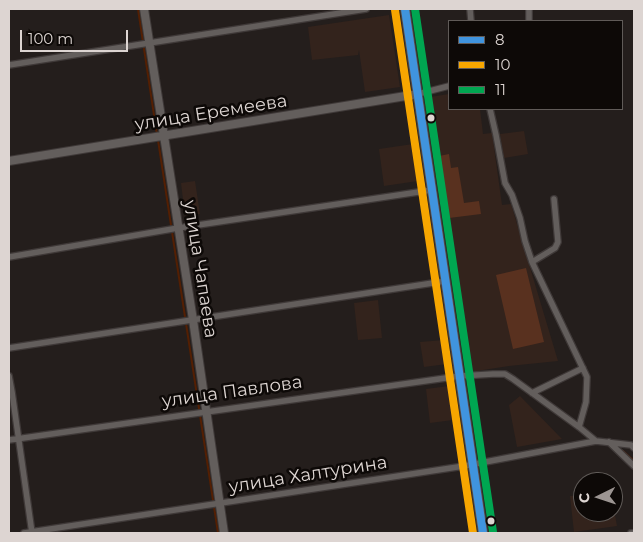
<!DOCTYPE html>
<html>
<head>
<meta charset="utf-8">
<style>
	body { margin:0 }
	#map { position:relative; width:643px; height:542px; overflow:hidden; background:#241e1c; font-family:Montserrat,sans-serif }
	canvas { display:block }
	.frame { position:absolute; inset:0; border:10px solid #ddd5d2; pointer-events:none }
	.legend { position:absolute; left:448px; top:20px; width:175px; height:90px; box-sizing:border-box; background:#0d0907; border:1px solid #605b58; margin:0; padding:6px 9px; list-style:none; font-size:15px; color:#ddd5d2 }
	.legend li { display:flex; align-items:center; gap:10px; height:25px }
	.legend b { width:25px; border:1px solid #605b58 }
	.north { position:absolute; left:573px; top:472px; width:50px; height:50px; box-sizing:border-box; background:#0d0907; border:1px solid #605b58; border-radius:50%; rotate:266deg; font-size:14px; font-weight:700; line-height:20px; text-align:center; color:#ddd5d2 }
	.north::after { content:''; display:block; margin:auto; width:18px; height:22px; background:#9c9592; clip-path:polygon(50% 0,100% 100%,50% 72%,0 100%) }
	.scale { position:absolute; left:20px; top:30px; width:108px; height:22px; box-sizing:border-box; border:2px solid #ddd5d2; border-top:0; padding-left:6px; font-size:15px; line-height:18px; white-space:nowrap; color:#ddd5d2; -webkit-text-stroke:4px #0d0907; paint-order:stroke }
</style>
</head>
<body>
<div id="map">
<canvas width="643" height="542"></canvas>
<div class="frame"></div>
<ul class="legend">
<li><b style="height:6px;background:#4094de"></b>8</li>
<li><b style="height:6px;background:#f7a600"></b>10</li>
<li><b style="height:6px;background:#00a651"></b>11</li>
</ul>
<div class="north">С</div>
<div class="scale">100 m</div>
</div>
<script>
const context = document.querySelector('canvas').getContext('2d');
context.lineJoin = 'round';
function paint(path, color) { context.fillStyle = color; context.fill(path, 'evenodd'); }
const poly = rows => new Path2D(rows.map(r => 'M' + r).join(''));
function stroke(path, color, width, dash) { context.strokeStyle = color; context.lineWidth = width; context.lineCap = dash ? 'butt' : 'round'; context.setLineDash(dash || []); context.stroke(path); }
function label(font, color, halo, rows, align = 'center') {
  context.font = font + ' Montserrat,sans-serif'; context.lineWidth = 5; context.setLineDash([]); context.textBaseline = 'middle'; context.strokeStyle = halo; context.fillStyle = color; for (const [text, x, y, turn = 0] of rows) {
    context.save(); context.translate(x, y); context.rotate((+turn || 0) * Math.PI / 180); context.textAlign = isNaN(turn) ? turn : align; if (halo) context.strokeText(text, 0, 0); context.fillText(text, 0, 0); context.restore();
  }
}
const built = poly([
	[389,15,400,87,365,92,359,50,358,55,312,60,308,27],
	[449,94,449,109,480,109,483,134,492,133,502,205,511,204,558,361,509,366,470,372,430,97],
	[524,131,528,154,504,158,500,134],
	[413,144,418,181,384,186,379,149],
	[195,181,200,214,185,216,181,183],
	[378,300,382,338,358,340,354,303],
	[444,340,447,364,424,367,420,342],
	[449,386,453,420,430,423,426,389],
	[520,396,562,439,517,447,509,405],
	[583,495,583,512,613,512,613,504,617,526,574,532,570,496]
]);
const green = poly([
	[449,154,451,168,458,167,464,203,479,201,481,214,449,218,439,156],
	[526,268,544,342,513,349,496,275]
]);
const stream = poly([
	[138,9,157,135],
	[158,140,218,533],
	[623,451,634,461]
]);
const minor = poly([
	[470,9,471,21],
	[529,21,529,9],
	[9,65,366,9],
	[418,94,449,86],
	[490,109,496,135,505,183,512,195,520,218,525,241,532,262,587,377,586,402,579,427,596,441,631,445,634,448],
	[9,257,178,228,432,190],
	[532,262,555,248,558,242,554,199],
	[9,348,446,281],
	[9,376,12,392,32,533],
	[532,393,583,368],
	[9,440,460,376,493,374,505,374,513,379,579,427],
	[609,442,634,466],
	[24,533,464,466,596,441],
	[631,533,634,533]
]);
const tertiary = poly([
	[144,9,193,320,224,533],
	[9,161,418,94]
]);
const secondary = poly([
	[405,9,483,533]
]);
const bus1 = poly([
	[405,9,483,533]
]);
const bus2 = poly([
	[395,10,473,533]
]);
const bus3 = poly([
	[415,9,493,532]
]);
const markers = [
	[431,118,4.5,"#ddd5d2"],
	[491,521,4.5,"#ddd5d2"]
];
const streetNames = [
	["улица Еремеева",211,113,-9],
	["улица Чапаева",200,269,81],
	["улица Павлова",232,392,-8],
	["улица Халтурина",308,475,-9]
];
paint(built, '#33231c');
paint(green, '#59311f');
stroke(stream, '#531f03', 2);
stroke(minor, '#3f3938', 8);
stroke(tertiary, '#3f3938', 10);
stroke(secondary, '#3f3938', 11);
stroke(minor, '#635e5c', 5.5);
stroke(tertiary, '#635e5c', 8);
stroke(secondary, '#635e5c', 9);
stroke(bus1, '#4094de', 8);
stroke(bus2, '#f7a600', 8);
stroke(bus3, '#00a651', 8);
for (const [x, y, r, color] of markers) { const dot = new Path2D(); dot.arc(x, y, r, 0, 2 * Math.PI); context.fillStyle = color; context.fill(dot); stroke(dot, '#0d0907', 2); }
label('18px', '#ddd5d2', '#0d0907', streetNames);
</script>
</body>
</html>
